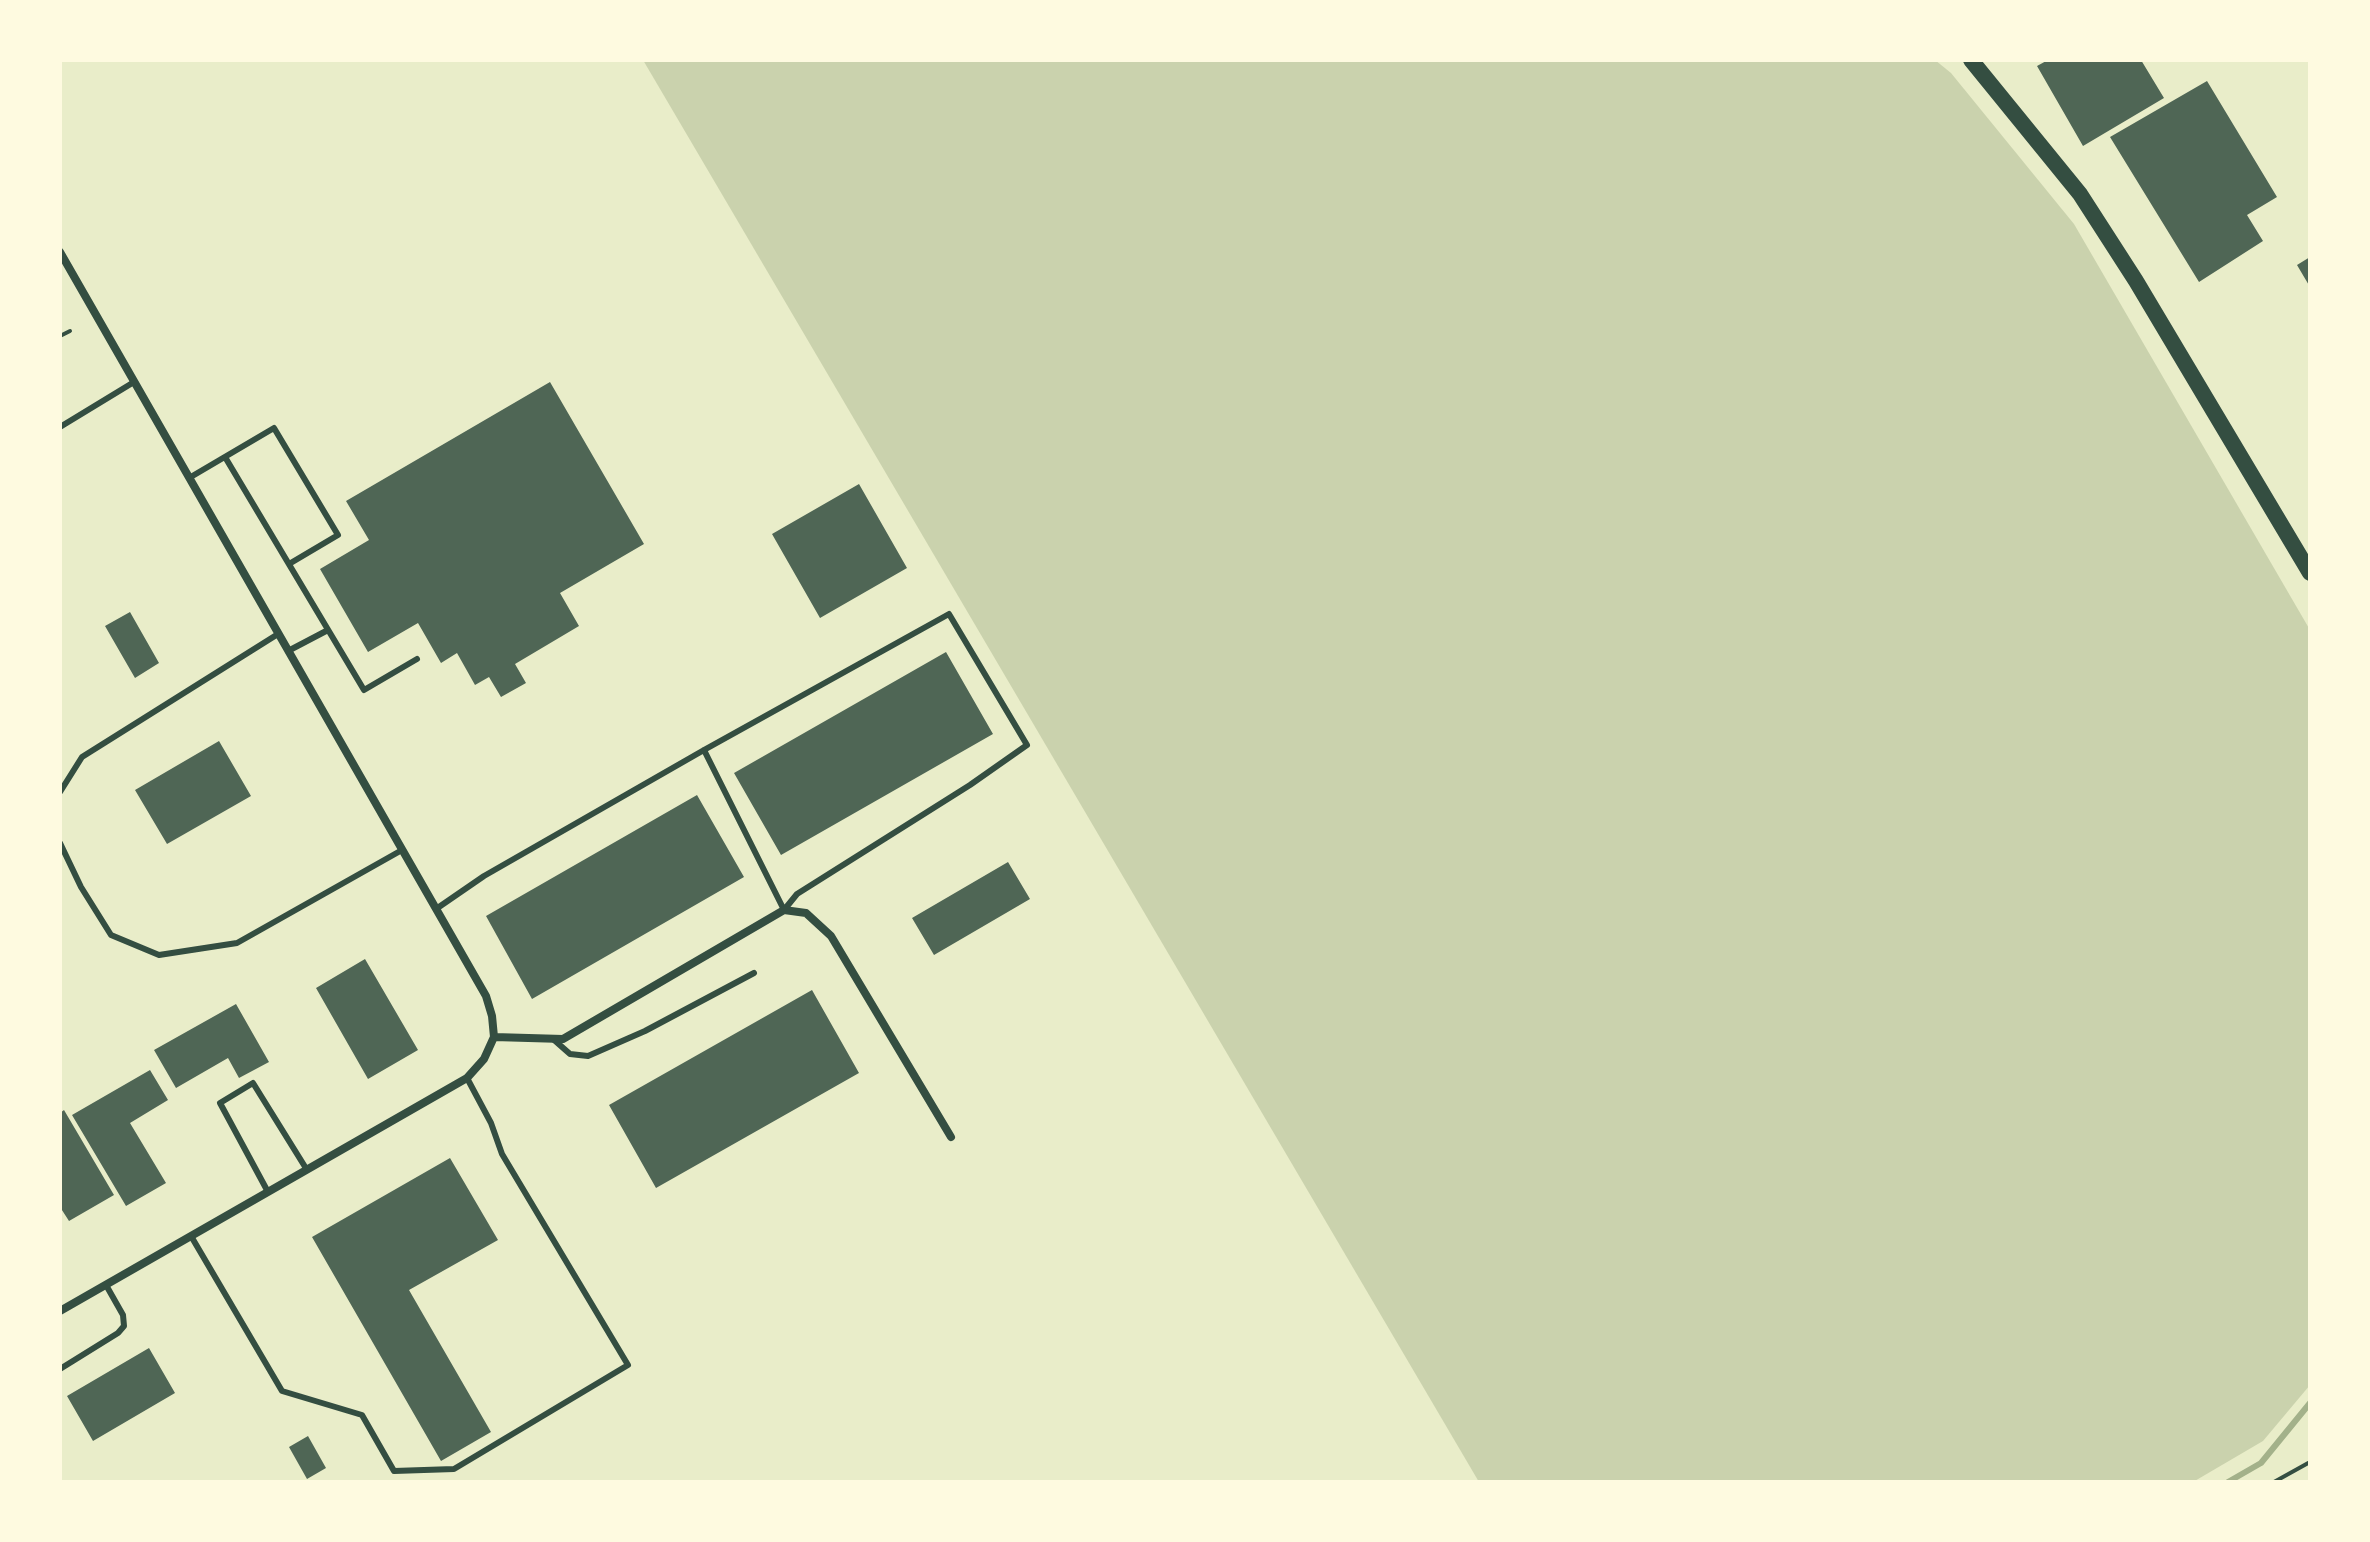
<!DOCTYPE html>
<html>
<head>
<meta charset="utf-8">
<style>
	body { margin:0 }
	#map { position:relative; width:2370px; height:1542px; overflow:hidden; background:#e9edc9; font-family:"Sofia Sans Condensed",sans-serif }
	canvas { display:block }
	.frame { position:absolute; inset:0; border:62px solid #fefae0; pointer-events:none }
</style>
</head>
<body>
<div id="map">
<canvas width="2370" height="1542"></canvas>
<div class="frame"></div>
</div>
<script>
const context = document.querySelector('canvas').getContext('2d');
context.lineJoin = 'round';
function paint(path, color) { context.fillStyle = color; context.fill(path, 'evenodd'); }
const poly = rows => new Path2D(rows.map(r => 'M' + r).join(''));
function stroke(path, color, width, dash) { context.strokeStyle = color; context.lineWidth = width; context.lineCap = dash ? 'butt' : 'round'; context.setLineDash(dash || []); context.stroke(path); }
const green = poly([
	[643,60,1935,60,1951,73,2074,224,2310,630,2310,1385,2263,1441,2193,1482,1479,1482]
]);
const stream = poly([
	[2228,1482,2261,1463,2310,1403]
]);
const building = poly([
	[2048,60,2141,60,2164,98,2083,146,2037,66],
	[2207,81,2277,197,2247,215,2263,241,2199,282,2110,137],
	[2310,257,2310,287,2297,265],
	[550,382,644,544,560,593,579,626,515,664,526,683,501,697,489,677,475,685,457,653,441,663,418,623,368,652,320,569,369,540,346,501],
	[859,484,907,568,820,618,772,534],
	[130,612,159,663,135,678,105,626],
	[946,652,993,734,781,855,734,773],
	[219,741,251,796,167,844,135,790],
	[697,795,744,877,532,999,486,916],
	[1008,862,1030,899,934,955,912,918],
	[365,959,418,1050,368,1079,316,988],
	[812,990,859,1073,656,1188,609,1105],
	[236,1004,269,1062,239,1078,228,1058,176,1088,154,1050],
	[150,1070,168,1100,130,1123,166,1183,126,1206,72,1115],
	[64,1110,114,1195,69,1221,60,1207,60,1113],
	[450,1158,498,1240,409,1290,491,1432,441,1461,312,1237],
	[149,1348,175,1393,93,1441,67,1396],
	[308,1436,326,1468,307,1479,289,1447]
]);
const path = poly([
	[60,336,70,331],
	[2274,1482,2310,1462]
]);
const service = poly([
	[60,427,134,382],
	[225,457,364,690,417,659],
	[189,478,274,428,338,535,289,564],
	[288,651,328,630],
	[60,792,82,757,278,634],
	[60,843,81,887,111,935,159,955,237,943,402,850],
	[436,909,484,876,704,750,949,614,1027,745,970,785,797,894,784,910,704,750],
	[553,1039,570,1054,588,1056,645,1031,754,973],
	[268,1192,220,1103,253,1083,307,1170],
	[191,1236,282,1391,362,1415,394,1471,454,1469,628,1365,502,1154,491,1123,467,1078],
	[60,1369,118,1333,124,1326,123,1315,106,1285]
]);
const minor = poly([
	[60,252,486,996,492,1016,494,1037,484,1059,467,1078,60,1311],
	[494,1037,563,1039,784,910,806,913,831,936,951,1137]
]);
const secondary = poly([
	[1971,60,2080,194,2136,281,2310,573]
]);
paint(green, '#cad2ad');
stroke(stream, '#a3b18a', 6);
paint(building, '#4f6655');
stroke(path, '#344e41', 4);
stroke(service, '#344e41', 6);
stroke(minor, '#344e41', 8);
stroke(secondary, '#344e41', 16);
</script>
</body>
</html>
